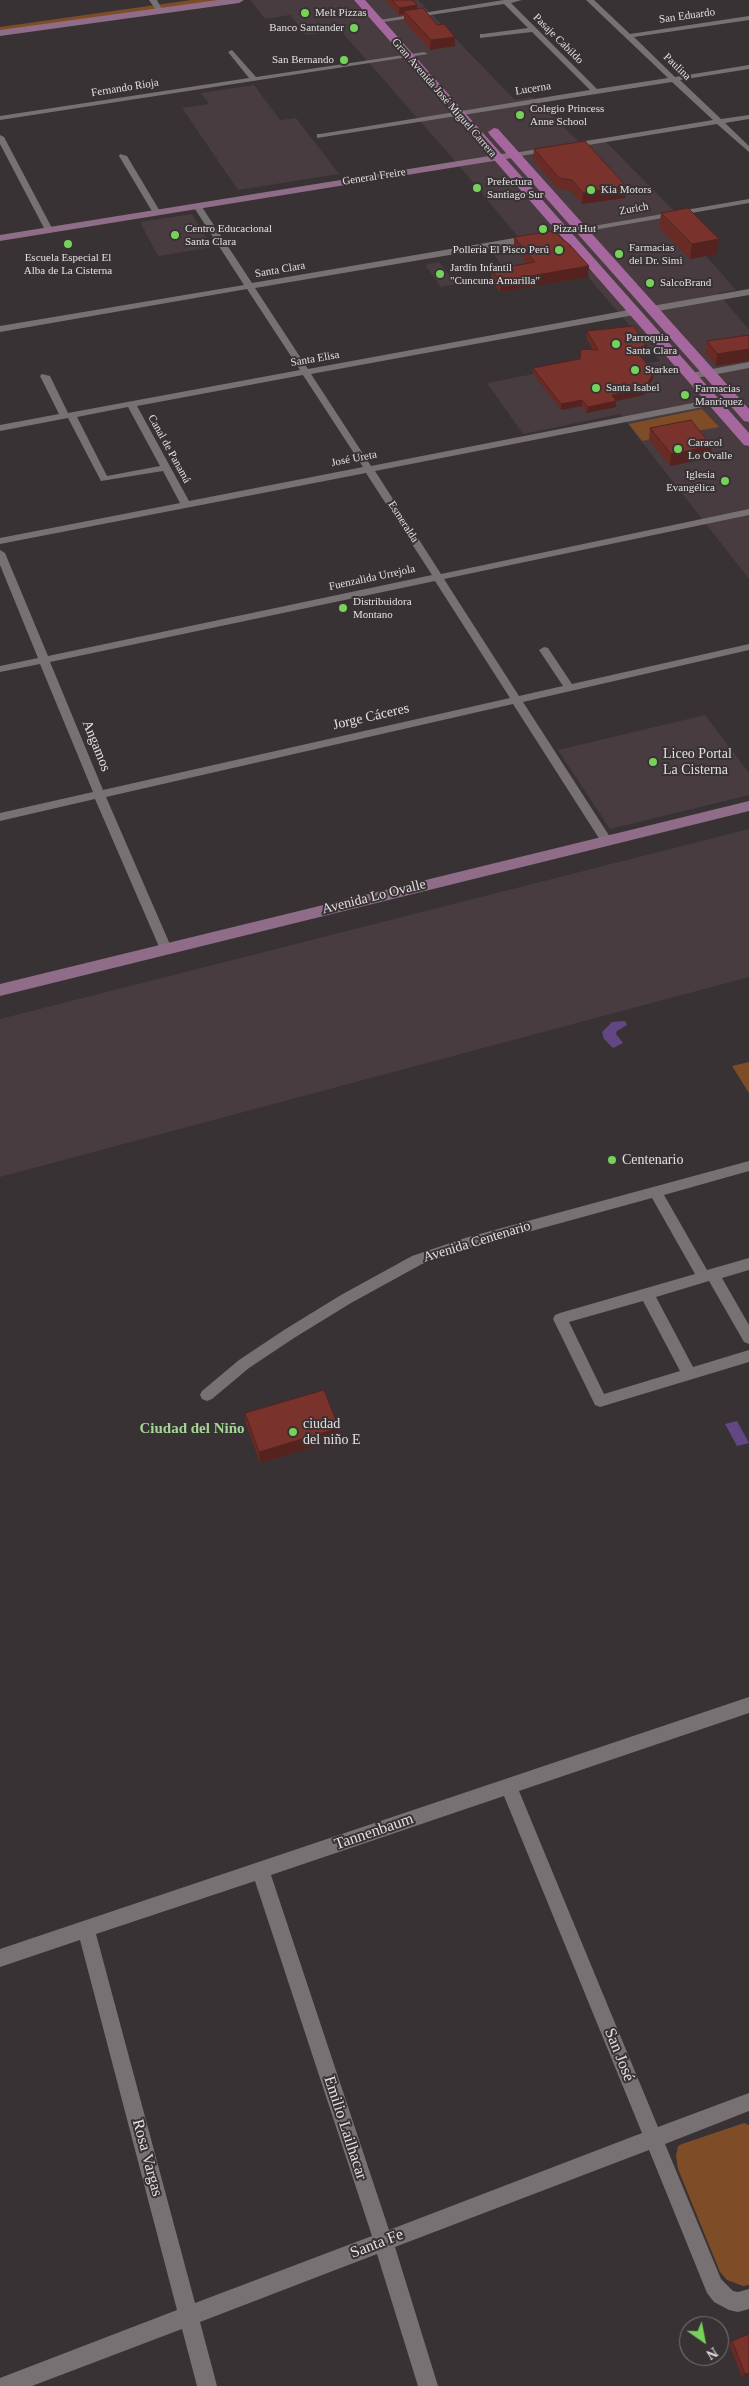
<!DOCTYPE html>
<html>
<head>
<meta charset="utf-8">
<style>
	body { margin:0 }
	#map { position:relative; width:749px; height:2386px; overflow:hidden; background:#383234; font-family:Georgia,serif }
	canvas { display:block }
	.north { position:absolute; left:679px; top:2316px; width:50px; height:50px; box-sizing:border-box; background:#383234; border:1px solid #7c7779; border-radius:50%; rotate:147deg; font-size:14px; font-weight:700; line-height:20px; text-align:center; color:#e3dfe0 }
	.north::after { content:''; display:block; margin:auto; width:18px; height:22px; background:#77d259; clip-path:polygon(50% 0,100% 100%,50% 72%,0 100%) }
</style>
</head>
<body>
<div id="map">
<canvas width="749" height="2386"></canvas>
<div class="north">N</div>
</div>
<script>
const context = document.querySelector('canvas').getContext('2d');
context.lineJoin = 'round';
function paint(path, color) { context.fillStyle = color; context.fill(path, 'evenodd'); }
const poly = rows => new Path2D(rows.map(r => 'M' + r).join(''));
function stroke(path, color, width, dash) { context.strokeStyle = color; context.lineWidth = width; context.lineCap = dash ? 'butt' : 'round'; context.setLineDash(dash || []); context.stroke(path); }
function label(font, color, halo, rows, align = 'center') {
  context.font = font + ' Georgia,serif'; context.lineWidth = 4; context.setLineDash([]); context.textBaseline = 'middle'; context.strokeStyle = halo; context.fillStyle = color; for (const [text, x, y, turn = 0] of rows) {
    context.save(); context.translate(x, y); context.rotate((+turn || 0) * Math.PI / 180); context.textAlign = isNaN(turn) ? turn : align; if (halo) context.strokeText(text, 0, 0); context.fillText(text, 0, 0); context.restore();
  }
}
const built = poly([
	[250,0,418,0,515,100,533,97,578,141,602,138,717,254,706,256,736,290,718,293,749,330,749,579,620,414,523,434,487,383,565,368,641,364,660,361,588,277,500,292,491,280,509,276,487,244,519,238,456,162,340,30,306,35,290,15,265,19],
	[254,85,280,120,296,118,339,174,238,190,182,108,209,104,201,93],
	[192,214,212,247,158,256,140,222],
	[439,262,456,284,441,287,425,265],
	[705,715,749,773,749,795,610,829,558,750],
	[749,829,749,977,0,1177,0,1019]
]);
const green = poly([
	[191,0,224,0,0,31,0,27],
	[702,409,719,427,642,441,629,424],
	[749,1062,749,1093,732,1066],
	[744,2123,749,2125,749,2285,743,2286,727,2280,720,2272,678,2169,676,2156,678,2146,682,2144]
]);
const water = poly([
	[625,1021,627,1025,617,1031,616,1034,623,1043,613,1048,604,1039,602,1032,612,1022],
	[737,1421,749,1443,737,1446,725,1424]
]);
const street = poly([
	[149,0,157,0,164,13,158,13,149,0],
	[504,0,522,0,511,3,597,89,668,78,586,0,594,0,630,34,749,16,749,20,634,37,675,77,749,65,749,69,680,80,721,119,749,115,749,119,725,123,749,146,749,152,717,124,514,157,510,155,514,153,713,120,672,82,317,138,317,134,320,134,590,90,532,32,480,38,480,34,483,34,528,28,504,4,377,23,373,21,504,0],
	[232,50,256,77,424,52,428,54,0,120,0,116,249,78,228,52,232,50],
	[0,135,4,137,53,230,52,232,45,230,0,144,0,135],
	[120,154,127,156,161,213,160,215,153,213,119,156,120,154],
	[749,199,749,203,582,232,578,230,582,228,749,199],
	[194,204,200,204,252,283,532,235,536,238,532,241,255,288,308,369,634,309,638,312,634,315,311,374,371,466,713,399,718,402,713,405,375,471,441,574,749,509,749,515,444,579,519,696,563,686,539,650,544,647,548,648,572,684,749,644,749,650,523,702,612,840,610,843,602,843,513,704,106,797,172,949,166,953,160,949,95,799,0,821,0,813,93,792,40,664,0,672,0,666,38,658,0,565,0,550,5,553,48,656,432,575,366,473,0,544,0,538,180,503,163,471,101,481,68,418,0,431,0,425,59,414,40,376,42,374,50,376,68,413,300,370,247,289,0,332,0,326,244,285,193,206,194,204],
	[303,375,363,467,189,501,137,406,303,375],
	[128,407,160,466,107,476,77,417,128,407],
	[435,581,510,698,103,790,50,662,435,581],
	[749,289,749,295,652,312,648,309,652,306,749,289],
	[749,362,749,368,691,379,686,376,691,373,749,362],
	[749,1161,749,1171,664,1195,707,1270,749,1258,749,1270,722,1278,749,1325,749,1344,744,1342,709,1281,656,1297,693,1367,749,1350,749,1362,600,1407,595,1405,553,1319,555,1315,560,1313,695,1274,652,1198,466,1249,422,1264,351,1303,294,1338,249,1368,212,1399,207,1401,202,1399,200,1395,202,1391,239,1360,284,1330,341,1295,412,1256,465,1238,749,1161],
	[643,1301,680,1371,604,1394,569,1322,643,1301],
	[749,1697,749,1713,519,1791,658,2127,749,2093,749,2111,665,2144,721,2279,733,2291,738,2292,749,2289,749,2309,738,2312,729,2310,714,2302,707,2293,649,2150,395,2247,438,2386,418,2386,377,2254,200,2322,217,2386,197,2386,182,2329,32,2386,0,2386,0,2378,177,2310,80,1940,0,1967,0,1949,749,1697],
	[504,1796,642,2133,389,2230,271,1875,504,1796],
	[255,1881,372,2236,195,2303,96,1934,255,1881]
]);
const secondary = poly([
	[218,0,244,0,239,3,0,36,0,30,218,0],
	[514,152,519,155,518,157,0,241,0,235,514,152],
	[749,801,749,811,0,996,0,984,749,801]
]);
const primary = poly([
	[354,0,365,0,749,433,749,446,744,445,354,0],
	[494,128,498,129,749,409,749,422,744,421,490,135,488,132,494,128]
]);
const wall = poly([
	[385,0,413,0,417,9,455,46,430,50,404,21,404,14,399,15],
	[534,149,625,198,582,204,571,191,558,189,533,160],
	[661,213,717,254,690,259,659,228],
	[514,237,588,277,500,292,491,280,491,270,527,264,514,247],
	[587,331,645,352,639,355,653,378,644,395,616,401,616,407,587,413,582,406,561,410,533,374,533,368,580,359,593,350,586,337],
	[749,335,716,366,705,353,707,341],
	[650,428,712,446,710,458,670,466,649,440],
	[245,1413,340,1439,260,1463,246,1424],
	[732,2341,749,2375,742,2377,729,2344]
]);
const shadedWall = poly([
	[417,5,417,12,404,11,404,14,399,15,399,8],
	[455,37,455,46,430,50,431,40],
	[626,186,625,198,582,204,583,193],
	[719,239,717,254,690,259,692,244],
	[589,266,588,277,500,292,501,281],
	[646,345,645,352,635,357,635,350],
	[749,349,749,361,716,366,717,354],
	[654,372,653,378,644,395,611,402,612,395],
	[582,400,582,406,561,410,561,404],
	[616,401,616,407,587,413,588,407],
	[712,446,710,458,670,466,671,454],
	[339,1428,340,1439,260,1463,259,1452],
	[749,2373,749,2375,742,2377,745,2374]
]);
const building = poly([
	[392,0,413,0,417,5,399,8,392,0],
	[423,8,437,25,444,24,455,37,431,40,404,11,423,8],
	[585,141,626,186,583,193,572,180,559,178,534,149,585,141],
	[688,208,719,239,692,244,661,213,688,208],
	[553,231,570,245,589,266,501,281,491,270,535,262,514,237,553,231],
	[634,326,646,345,635,350,654,372,644,389,612,395,616,401,588,407,582,400,561,404,533,368,580,359,581,349,598,350,587,331,634,326],
	[749,335,749,349,717,354,707,341,749,335],
	[691,420,712,446,671,454,650,428,691,420],
	[324,1390,339,1428,259,1452,245,1413,324,1390],
	[749,2334,749,2373,745,2374,732,2341,749,2334]
]);
const markers = [
	[305,13,5,"#77d259"],
	[354,28,5,"#77d259"],
	[344,60,5,"#77d259"],
	[520,115,5,"#77d259"],
	[477,188,5,"#77d259"],
	[591,190,5,"#77d259"],
	[543,229,5,"#77d259"],
	[175,235,5,"#77d259"],
	[68,244,5,"#77d259"],
	[559,250,5,"#77d259"],
	[619,254,5,"#77d259"],
	[440,274,5,"#77d259"],
	[650,283,5,"#77d259"],
	[616,344,5,"#77d259"],
	[635,370,5,"#77d259"],
	[596,388,5,"#77d259"],
	[685,395,5,"#77d259"],
	[678,449,5,"#77d259"],
	[725,481,5,"#77d259"],
	[343,608,5,"#77d259"],
	[653,762,5,"#77d259"],
	[612,1160,5,"#77d259"],
	[293,1432,5,"#77d259"]
];
const farPoinames = [
	["Melt Pizzas",315,13],
	["Banco Santander",344,28,"right"],
	["San Bernando",334,60,"right"],
	["Colegio Princess",530,109],
	["Anne School",530,122],
	["Prefectura",487,182],
	["Santiago Sur",487,195],
	["Kia Motors",601,190],
	["Centro Educacional",185,229],
	["Santa Clara",185,242],
	["Pizza Hut",553,229],
	["Farmacias",629,248],
	["del Dr. Simi",629,261],
	["Polleria El Pisco Perú",549,250,"right"],
	["Escuela Especial El",68,258,"center"],
	["Alba de La Cisterna",68,271,"center"],
	["Jardín Infantil",450,268],
	["\"Cuncuna Amarilla\"",450,281],
	["SalcoBrand",660,283],
	["Parroquia",626,338],
	["Santa Clara",626,351],
	["Starken",645,370],
	["Santa Isabel",606,388],
	["Farmacias",695,389],
	["Manríquez",695,402],
	["Caracol",688,443],
	["Lo Ovalle",688,456],
	["Iglesia",715,475,"right"],
	["Evangélica",715,488,"right"],
	["Distribuidora",353,602],
	["Montano",353,615]
];
const farStreetnames = [
	["San Eduardo",687,16,-8],
	["Pasaje Cabildo",558,39,45],
	["Paulina",677,67,44],
	["Fernando Rioja",125,88,-9],
	["Lucerna",533,89,-9],
	["Gran Avenida José Miguel Carrera",444,98,49],
	["General Freire",374,177,-9],
	["Zurich",634,209,-10],
	["Santa Clara",280,270,-10],
	["Santa Elisa",315,359,-10],
	["Canal de Panamá",169,449,61],
	["José Ureta",354,459,-11],
	["Esmeralda",403,522,57],
	["Fuenzalida Urrejola",372,578,-12]
];
const streetNames = [
	["Jorge Cáceres",371,717,-13],
	["Angamos",96,746,68],
	["Avenida Lo Ovalle",374,897,-14],
	["Avenida Centenario",477,1242,-17]
];
const poiNames = [
	["Liceo Portal",663,754],
	["La Cisterna",663,770],
	["Centenario",622,1160],
	["ciudad",303,1424],
	["del niño E",303,1440]
];
const neighbourhoodNames = [
	["Ciudad del Niño",192,1429]
];
const nearStreetnames = [
	["Tannenbaum",374,1832,-19],
	["San José",619,2055,68],
	["Emilio Lailhacar",345,2128,72],
	["Rosa Vargas",147,2158,75],
	["Santa Fe",377,2244,-21]
];
paint(built, '#483c40');
paint(green, '#7e4c27');
paint(water, '#634785');
paint(street, '#787173');
paint(secondary, '#8f6c88');
paint(primary, '#a6679e');
paint(wall, '#692b26');
paint(shadedWall, '#55231f');
paint(building, '#7a322c');
stroke(building, '#55231f', 1);
for (const [x, y, r, color] of markers) { const dot = new Path2D(); dot.arc(x, y, r, 0, 2 * Math.PI); context.fillStyle = color; context.fill(dot); stroke(dot, '#383234', 2); }
label('11px', '#e3dfe0', '#383234', farPoinames, 'left');
label('11px', '#e3dfe0', '#383234', farStreetnames);
label('14px', '#e3dfe0', '#383234', streetNames);
label('14px', '#e3dfe0', '#383234', poiNames, 'left');
label('bold 15px', '#a5d596', '#383234', neighbourhoodNames);
label('16px', '#e3dfe0', '#383234', nearStreetnames);
</script>
</body>
</html>
